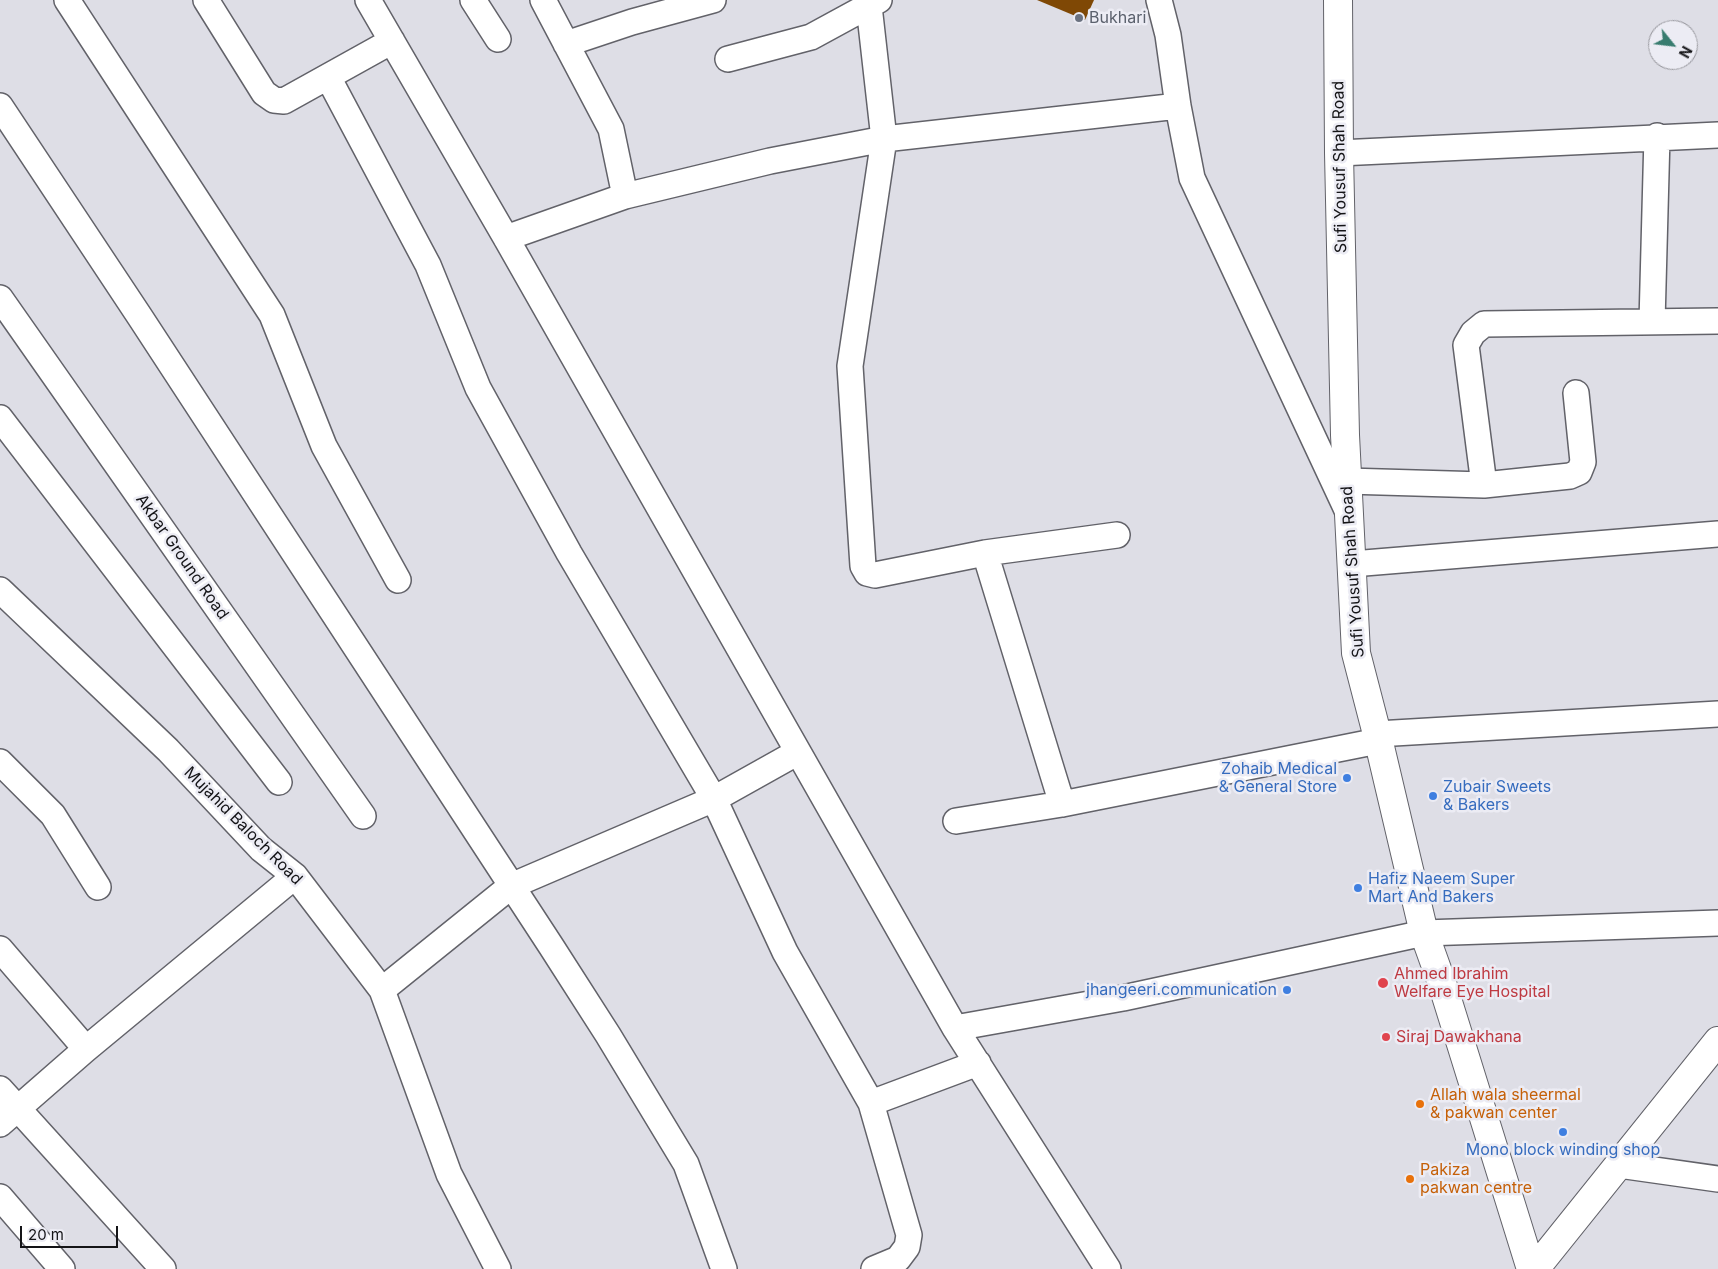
<!DOCTYPE html>
<html>
<head>
<meta charset="utf-8">
<style>
	body { margin:0 }
	#map { position:relative; width:1718px; height:1269px; overflow:hidden; background:#dedee6; font-family:Inter,sans-serif }
	canvas { display:block }
	.north { position:absolute; left:1648px; top:20px; width:50px; height:50px; box-sizing:border-box; background:#ececf4; border:1px solid #96969c; border-radius:50%; rotate:119deg; font-size:14px; font-weight:700; line-height:20px; text-align:center; color:#141417 }
	.north::after { content:''; display:block; margin:auto; width:18px; height:22px; background:#387c6f; clip-path:polygon(50% 0,100% 100%,50% 72%,0 100%) }
	.scale { position:absolute; left:20px; top:1226px; width:98px; height:22px; box-sizing:border-box; border:2px solid #141417; border-top:0; padding-left:6px; font-size:15px; line-height:18px; white-space:nowrap; color:#141417; -webkit-text-stroke:4px #ececf4; paint-order:stroke }
</style>
</head>
<body>
<div id="map">
<canvas width="1718" height="1269"></canvas>
<div class="north">N</div>
<div class="scale">20 m</div>
</div>
<script>
const context = document.querySelector('canvas').getContext('2d');
context.lineJoin = 'round';
function paint(path, color) { context.fillStyle = color; context.fill(path, 'evenodd'); }
const poly = rows => new Path2D(rows.map(r => 'M' + r).join(''));
function stroke(path, color, width, dash) { context.strokeStyle = color; context.lineWidth = width; context.lineCap = dash ? 'butt' : 'round'; context.setLineDash(dash || []); context.stroke(path); }
function label(font, color, halo, rows, align = 'center') {
  context.font = font + ' Inter,sans-serif'; context.lineWidth = 5; context.setLineDash([]); context.textBaseline = 'middle'; context.strokeStyle = halo; context.fillStyle = color; for (const [text, x, y, turn = 0] of rows) {
    context.save(); context.translate(x, y); context.rotate((+turn || 0) * Math.PI / 180); context.textAlign = isNaN(turn) ? turn : align; if (halo) context.strokeText(text, 0, 0); context.fillText(text, 0, 0); context.restore();
  }
}
const building = poly([
	[1037,0,1094,0,1085,20]
]);
const minor = poly([
	[67,0,272,315,324,446,398,580],
	[206,0,264,93,274,100,284,101,392,41],
	[368,0,506,238,955,1028,1108,1269],
	[473,0,498,39],
	[543,0,611,129,625,196],
	[1159,0,1168,35,1178,106,1192,178,1348,512],
	[869,6,884,139,850,366,863,566,867,573,875,575,985,553,1117,535],
	[566,44,632,22,713,0],
	[728,59,811,37,879,0],
	[328,77,428,265,478,388,569,553,714,799,785,952,871,1103,909,1235,907,1247,898,1259,874,1269],
	[0,106,140,317,551,946,608,1035,686,1164,724,1269],
	[1339,153,1718,135],
	[506,238,625,196,770,161,884,139,1178,106],
	[0,298,363,816],
	[1652,322,1657,136],
	[0,418,279,782],
	[1347,481,1484,485,1570,476,1579,472,1583,462,1576,393],
	[1484,485,1466,345,1473,333,1484,324,1718,321],
	[985,553,1062,804],
	[1352,564,1718,534],
	[0,590,168,750,261,849,295,876,382,990,449,1174,498,1269],
	[1377,734,1718,714],
	[0,762,53,815,98,887],
	[956,821,1062,804,1378,741],
	[0,949,86,1049],
	[382,990,511,886,714,799,798,752],
	[955,1028,1123,998,1424,933,1718,923],
	[0,1089,163,1269],
	[871,1103,978,1063],
	[0,1124,86,1049,295,876],
	[1619,1165,1718,1179],
	[0,1197,62,1269]
]);
const secondary = poly([
	[1338,0,1339,153,1345,435,1356,653,1377,734,1424,933,1443,986,1531,1269],
	[1535,1269,1718,1041]
]);
const markers = [
	[1079,18,5,"#6b7280"],
	[1347,778,5,"#3f7fe0"],
	[1433,796,5,"#3f7fe0"],
	[1358,888,5,"#3f7fe0"],
	[1383,983,6,"#e0444e"],
	[1287,990,5,"#3f7fe0"],
	[1386,1037,5,"#e0444e"],
	[1420,1104,5,"#e8710a"],
	[1563,1132,5,"#3f7fe0"],
	[1410,1179,5,"#e8710a"]
];
const worshipNames = [
	["Bukhari",1089,18]
];
const streetNames = [
	["Sufi Yousuf Shah Road",1340,167,-91],
	["Akbar Ground Road",182,557,55],
	["Sufi Yousuf Shah Road",1353,572,-94],
	["Mujahid Baloch Road",243,826,45]
];
const shopNames = [
	["Zohaib Medical",1337,769],
	["& General Store",1337,787],
	["Zubair Sweets",1443,787,"left"],
	["& Bakers",1443,805,"left"],
	["Hafiz Naeem Super",1368,879,"left"],
	["Mart And Bakers",1368,897,"left"],
	["jhangeeri.communication",1277,990],
	["Mono block winding shop",1563,1150,"center"]
];
const healthNames = [
	["Ahmed Ibrahim",1394,974],
	["Welfare Eye Hospital",1394,992],
	["Siraj Dawakhana",1396,1037]
];
const foodNames = [
	["Allah wala sheermal",1430,1095],
	["& pakwan center",1430,1113],
	["Pakiza",1420,1170],
	["pakwan centre",1420,1188]
];
paint(building, '#7f4805');
stroke(minor, '#626269', 28);
stroke(secondary, '#626269', 30);
stroke(minor, '#fff', 25);
stroke(secondary, '#fff', 28);
for (const [x, y, r, color] of markers) { const dot = new Path2D(); dot.arc(x, y, r, 0, 2 * Math.PI); context.fillStyle = color; context.fill(dot); stroke(dot, '#ececf4', 2); }
label('16px', '#5b616d', '#ececf4', worshipNames, 'left');
label('16px', '#141417', '#ececf4', streetNames);
label('16px', '#366cbe', '#ececf4', shopNames, 'right');
label('16px', '#be3a42', '#ececf4', healthNames, 'left');
label('16px', '#c56008', '#ececf4', foodNames, 'left');
</script>
</body>
</html>
